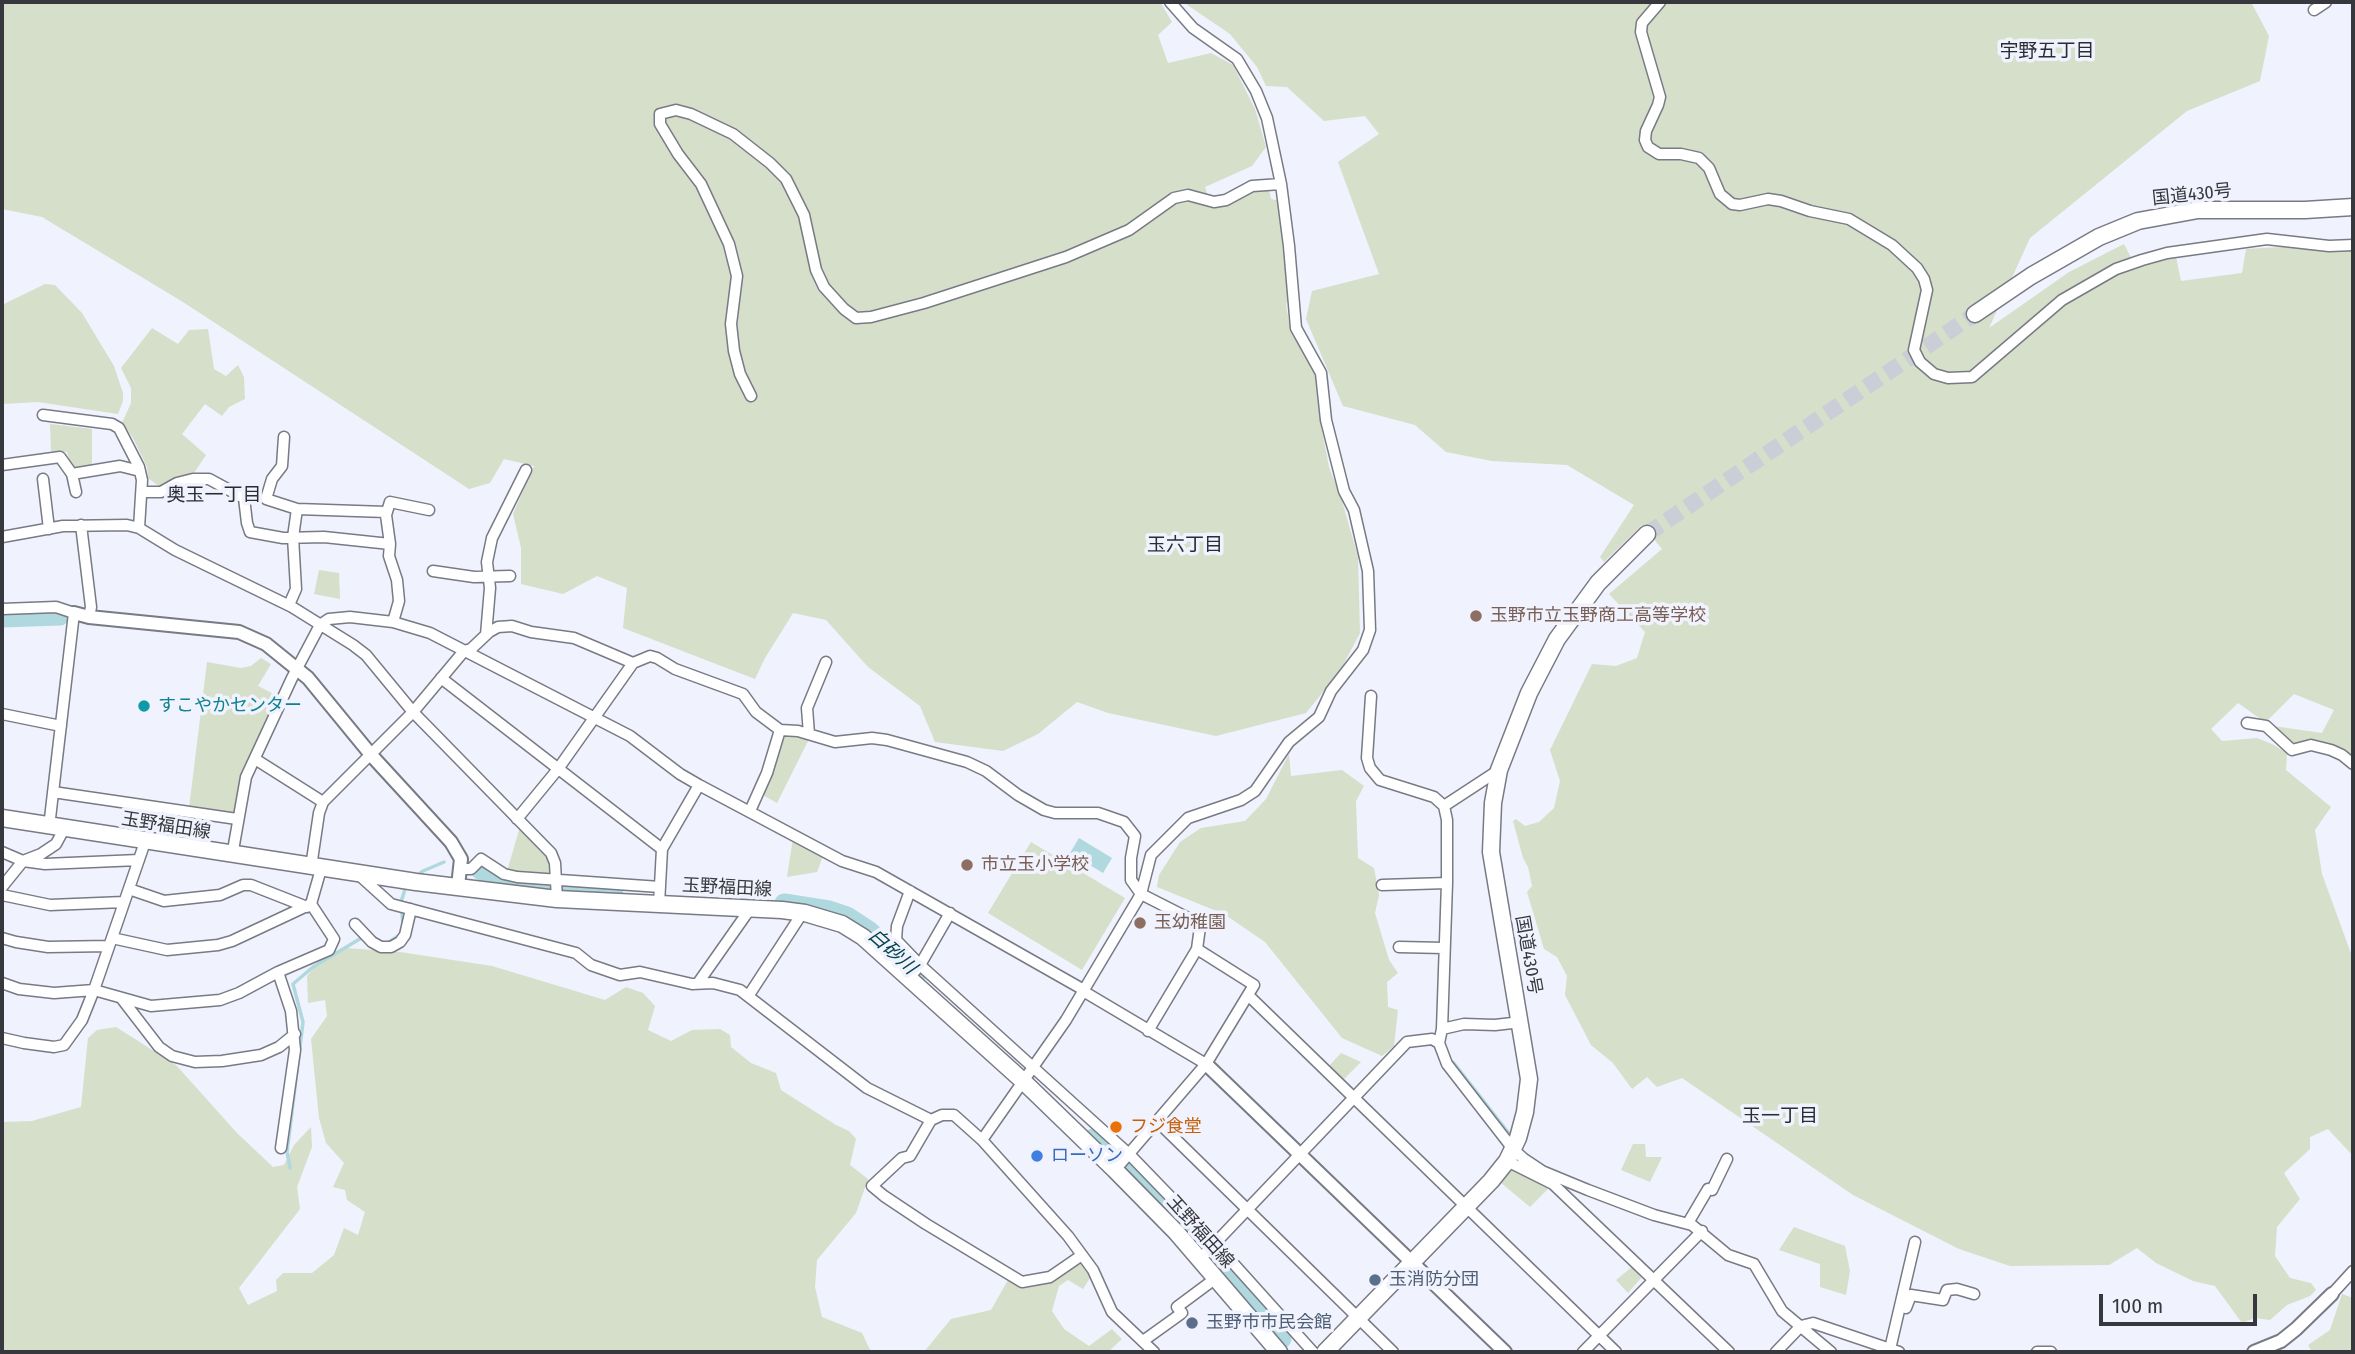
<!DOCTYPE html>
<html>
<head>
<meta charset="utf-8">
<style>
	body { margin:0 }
	#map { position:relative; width:2355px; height:1354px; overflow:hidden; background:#f0f2fd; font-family:"Fira Sans Condensed",sans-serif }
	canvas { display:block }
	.frame { position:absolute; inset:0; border:4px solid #37383d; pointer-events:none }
	.scale { position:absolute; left:2099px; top:1294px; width:158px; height:32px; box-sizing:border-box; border:4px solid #37383d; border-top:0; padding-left:9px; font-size:21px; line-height:24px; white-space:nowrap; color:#37383d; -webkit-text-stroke:5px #f0f2fd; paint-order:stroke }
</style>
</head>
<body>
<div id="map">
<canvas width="2355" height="1354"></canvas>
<div class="frame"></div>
<div class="scale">100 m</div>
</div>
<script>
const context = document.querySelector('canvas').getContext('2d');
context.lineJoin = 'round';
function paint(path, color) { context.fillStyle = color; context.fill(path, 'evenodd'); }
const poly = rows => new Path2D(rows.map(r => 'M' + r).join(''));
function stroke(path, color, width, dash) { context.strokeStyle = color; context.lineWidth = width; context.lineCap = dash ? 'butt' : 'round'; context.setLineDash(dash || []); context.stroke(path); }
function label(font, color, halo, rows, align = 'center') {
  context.font = font + ' "Fira Sans Condensed","Noto Sans JP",sans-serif'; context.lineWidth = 7; context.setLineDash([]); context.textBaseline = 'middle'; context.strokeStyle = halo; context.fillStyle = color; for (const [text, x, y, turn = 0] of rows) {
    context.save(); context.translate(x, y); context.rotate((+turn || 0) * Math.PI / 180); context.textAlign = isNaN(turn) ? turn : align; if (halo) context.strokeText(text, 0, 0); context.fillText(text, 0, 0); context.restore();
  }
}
const green = poly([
	[2,2,1160,2,1172,22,1158,35,1168,63,1211,53,1233,65,1255,109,1266,147,1252,166,1205,187,1211,206,1230,203,1254,190,1269,189,1271,199,1280,201,1290,287,1286,305,1291,333,1314,368,1319,415,1329,467,1342,501,1358,557,1360,633,1340,671,1306,713,1216,736,1108,713,1077,702,1038,734,1003,751,935,742,920,706,868,667,826,620,793,613,765,658,755,679,623,628,627,588,597,576,563,594,521,584,521,548,513,514,534,466,504,459,490,483,469,489,183,302,42,217,2,209],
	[1183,2,2251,2,2269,36,2260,81,2187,111,2030,238,1989,328,2069,272,2124,244,2136,267,2176,257,2181,281,2242,273,2246,249,2281,247,2353,250,2353,755,2312,742,2292,746,2273,726,2322,733,2334,710,2294,694,2269,719,2262,720,2238,703,2211,729,2222,741,2257,738,2272,744,2287,753,2286,770,2331,807,2315,830,2322,874,2353,959,2353,1156,2328,1129,2310,1137,2310,1149,2284,1173,2300,1199,2277,1227,2275,1256,2290,1278,2311,1283,2316,1290,2310,1296,2287,1305,2270,1320,2255,1318,2242,1323,2215,1286,2193,1281,2156,1263,2137,1248,2109,1265,2010,1266,1959,1249,1853,1195,1682,1078,1657,1087,1647,1077,1632,1089,1613,1063,1591,1045,1565,995,1567,976,1557,957,1544,949,1527,892,1532,886,1528,867,1523,858,1513,821,1516,819,1525,826,1539,822,1554,808,1560,781,1550,750,1592,664,1616,666,1637,658,1645,632,1609,594,1662,549,1642,525,1604,562,1600,557,1634,505,1567,465,1492,461,1446,452,1415,425,1343,406,1306,319,1312,291,1379,274,1338,162,1379,134,1365,116,1324,121,1287,87,1266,86,1257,67,1230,34],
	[45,284,55,285,82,313,114,366,123,393,123,401,118,414,38,402,2,404,2,305],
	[152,328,178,344,189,330,208,329,214,369,226,376,238,365,244,377,245,399,229,407,222,416,205,404,182,434,206,455,194,473,160,487,148,478,147,467,133,438,122,423,131,403,131,388,121,368],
	[50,424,92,429,92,466,72,470,67,452,51,451],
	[319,570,339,573,340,599,314,594],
	[261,658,271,664,258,686,278,696,242,778,233,814,189,808,207,662,241,668,251,666],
	[780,735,809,739,777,803,761,794],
	[1289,754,1291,776,1342,770,1364,786,1356,801,1358,858,1374,868,1379,895,1375,913,1389,960,1398,973,1387,982,1388,1007,1398,1010,1394,1046,1382,1056,1342,1038,1265,942,1224,914,1157,887,1159,875,1180,842,1201,828,1245,821,1266,799],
	[520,827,549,857,553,878,507,871],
	[793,838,823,856,817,872,787,877],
	[1031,842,1125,898,1082,970,988,913],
	[346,948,400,952,492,966,605,1000,626,987,643,993,655,1006,648,1030,671,1041,692,1030,720,1029,730,1035,731,1047,751,1063,776,1073,781,1090,836,1125,849,1131,856,1139,850,1165,868,1179,856,1213,817,1260,815,1287,822,1317,862,1333,871,1352,2,1352,2,1122,32,1121,81,1107,88,1038,97,1030,116,1027,176,1065,237,1133,273,1167,284,1165,294,1145,311,1127,312,1147,297,1187,300,1209,239,1288,248,1305,277,1291,276,1280,283,1273,312,1273,334,1255,344,1228,358,1235,365,1212,347,1200,345,1190,333,1187,344,1163,326,1143,319,1118,311,1039,327,1016,325,1000,308,1003,307,976,317,964],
	[1341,1053,1361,1062,1342,1081,1328,1067],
	[1633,1144,1645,1144,1646,1157,1662,1157,1650,1182,1621,1170],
	[1514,1168,1548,1189,1530,1207,1500,1182],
	[1794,1227,1845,1246,1850,1271,1846,1295,1820,1287,1820,1264,1779,1250],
	[1078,1261,1088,1269,1090,1278,1083,1289,1068,1280,1059,1286,1052,1311,1064,1329,1089,1346,1112,1329,1122,1339,1108,1352,924,1352,951,1319,991,1310,1008,1280,1022,1288,1041,1283],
	[1632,1267,1641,1278,1628,1293,1616,1280],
	[2342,1294,2353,1298,2353,1352,2312,1352,2308,1345,2330,1330]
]);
const water = poly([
	[1079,838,1112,858,1103,873,1070,853]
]);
const stream = poly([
	[415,877,423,871,444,862],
	[403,925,401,902,406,886],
	[370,934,380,942,387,943,400,935],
	[1453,1062,1511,1136],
	[290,1168,287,1152,303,1022,293,984,313,967,363,937]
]);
const river = poly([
	[2,618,60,616],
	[480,870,506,885,549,891,614,894],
	[784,903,829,910,847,916,870,931,916,975],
	[1093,1138,1203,1249],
	[1209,1256,1282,1339]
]);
const trunkTunnel = poly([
	[1647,534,1975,314]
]);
const minor = poly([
	[1660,2,1642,23,1641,32,1660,97,1658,105,1646,131,1645,140,1648,147,1659,154,1681,154,1699,158,1709,168,1720,194,1732,204,1740,205,1768,199,1781,201,1810,211,1849,219,1892,245,1917,268,1924,279,1927,290,1914,350,1920,362,1934,374,1948,378,1972,377,2062,300,2116,269,2142,260,2167,253,2267,239,2329,246,2353,245],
	[2314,10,2326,2],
	[751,396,740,374,734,351,731,324,737,276,729,244,701,184,678,154,660,124,660,114,676,110,691,114,733,134,770,163,786,179,804,215,816,270,824,287,844,309,856,318,871,317,924,303,1066,257,1129,230,1174,198,1188,195,1214,202,1226,200,1252,186,1281,184],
	[43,415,112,424,119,428,139,467,142,480,139,528],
	[284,437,282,466,272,479,266,499,297,509,386,512],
	[2,465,60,457,72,474,76,492],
	[72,474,120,466,140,471],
	[43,479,49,529],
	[143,492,161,492,177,483,193,479,209,479,244,498,247,523,250,532,283,538,324,537,390,544],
	[81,525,91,607,89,617],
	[2,537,63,526,127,525,139,528,175,550,292,607,353,645,366,655,413,712,551,853,555,863,557,899],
	[433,571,474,577,510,576],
	[289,605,296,589,293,537,297,509],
	[2,609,56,607,74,613,49,827],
	[393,622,399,601,397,580,389,556,390,544,386,515,390,502,429,510],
	[486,635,490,588,487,562,492,538,526,470],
	[441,678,662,849,659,904],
	[1371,696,1367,758,1370,768,1380,780,1434,797,1444,806,1499,770],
	[2,714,61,726],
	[2247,723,2266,726,2292,750,2311,745,2331,750,2342,755,2353,764],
	[809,734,807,708,826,662],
	[255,759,323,802],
	[53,792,237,819],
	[1444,806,1447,820,1447,883,1442,1029,1439,1043,1447,1064,1513,1149,1524,1159,1542,1171,1588,1190,1654,1215,1692,1225,1728,1255,1754,1264,1782,1311,1831,1352],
	[750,811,767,773,780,730],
	[517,819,558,769,633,663,650,656,657,658,675,669,743,694,756,712,780,730,798,731,835,742,872,738,887,740,967,762,986,771,1018,795,1044,810,1055,813,1098,813,1124,822,1135,836,1131,858,1131,880,1141,894,1198,923,1200,927,1197,949,1148,1031],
	[662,849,699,785],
	[2,852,23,861,45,864,139,860],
	[232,856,246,777,292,678,320,625,329,619,350,617,393,622,430,633,630,736,680,774,699,785,842,861,876,872,1084,990],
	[311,867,319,813,323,802,413,712,464,651,471,649,489,632,498,627,512,626,531,632,574,638,633,663],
	[461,869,471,869,481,859,504,874,517,877,660,887],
	[359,875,391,904,576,953,591,965,620,975,640,972,692,984,713,983,740,990,867,1088,931,1120],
	[1382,885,1447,883],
	[2,887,23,861,41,854,56,844,64,829],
	[129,889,164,901,220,895,243,885,251,885,307,907],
	[910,891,897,926,896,940,920,965,1130,1155,1215,1243,1313,1352],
	[2,895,50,905,124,902],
	[355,924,372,942,381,947,391,947,400,942,405,935,411,909],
	[2,938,16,942,48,947,109,946],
	[112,938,167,950,218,945,232,941,311,904],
	[1399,947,1444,948],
	[278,972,291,1011,295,1050,281,1148],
	[909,978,920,965,950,913],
	[2,983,19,989,54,993,94,990,151,1006,220,1000,239,993,278,972,329,950,334,939,311,904,321,869],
	[698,983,750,909],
	[1083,991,1206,1064],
	[749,995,803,912],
	[1248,995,1616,1352],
	[122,999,159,1047,172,1056,195,1062,222,1061,261,1055,279,1047,295,1034],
	[1442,1029,1464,1024,1495,1025,1521,1022],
	[2,1038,24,1043,54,1047,64,1045,82,1020,94,990,145,842],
	[1158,1122,1393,1352],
	[982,1140,1066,1020,1141,894,1151,855,1188,818,1241,800,1255,791,1289,742,1319,717,1331,691,1363,650,1370,630,1368,571,1354,510,1344,491,1326,420,1321,373,1296,328,1289,246,1281,184,1267,118,1256,91,1237,59,1193,28,1170,2],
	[1507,1161,1553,1184,1729,1352],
	[1115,1170,1206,1064,1254,985,1197,949],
	[1688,1223,1708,1189,1712,1190,1727,1159],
	[1082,1255,1050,1277,1022,1282,926,1224,884,1196,872,1186,902,1158,910,1156,931,1120,942,1115,954,1115,982,1140,1068,1236,1093,1270,1112,1312,1154,1352],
	[1200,1259,1407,1042,1432,1039,1439,1043],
	[2332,1294,2353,1271],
	[1906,1308,1911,1295,1943,1300,1947,1290,1957,1289,1974,1294],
	[1143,1341,1182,1313,1177,1307,1216,1278],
	[1890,1349,1915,1242],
	[1583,1352,1702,1231],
	[1776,1352,1801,1326,1813,1323,1899,1352],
	[2037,1352,2051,1352]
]);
const tertiary = poly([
	[74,613,89,617,239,632,266,644,308,678,372,756,451,842,461,859,458,886],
	[1206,1064,1505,1352],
	[2254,1352,2281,1341,2296,1329,2332,1294]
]);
const primary = poly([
	[2,818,416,882,557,899,782,910,805,913,842,924,863,937,1023,1081,1115,1170,1176,1232,1279,1352]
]);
const trunk = poly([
	[1975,314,2031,276,2099,237,2138,221,2198,210,2305,210,2353,207],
	[1325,1352,1491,1181,1507,1161,1518,1138,1525,1112,1529,1079,1491,852,1493,803,1499,770,1529,693,1557,639,1598,583,1647,534]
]);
const markers = [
	[1476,616,7,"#8d6e63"],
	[144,706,7,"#0f9aa8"],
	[967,865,7,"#8d6e63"],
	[1140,923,7,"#8d6e63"],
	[1116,1127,7,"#e8710a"],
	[1037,1156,7,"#3f7fe0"],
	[1375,1280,7,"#5c6f8a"],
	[1192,1323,7,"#5c6f8a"]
];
const streetNames = [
	["国道430号",2192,195,-6],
	["玉野福田線",166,826,9],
	["玉野福田線",727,888,3],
	["国道430号",1528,955,80],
	["玉野福田線",1200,1232,48]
];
const educationNames = [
	["玉野市立玉野商工高等学校",1490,616],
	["市立玉小学校",981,865],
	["玉幼稚園",1154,923]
];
const cultureNames = [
	["すこやかセンター",158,706]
];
const foodNames = [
	["フジ食堂",1130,1127]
];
const shopNames = [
	["ローソン",1051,1156]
];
const serviceNames = [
	["玉消防分団",1389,1280],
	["玉野市市民会館",1206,1323]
];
const neighbourhoodNames = [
	["宇野五丁目",2047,52],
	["奥玉一丁目",214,496],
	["玉六丁目",1185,546],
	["玉一丁目",1780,1117]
];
const waterNames = [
	["白砂川",892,952,42]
];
paint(green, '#d5dfca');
paint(water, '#b0d8df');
stroke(stream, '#b0d8df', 3.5);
stroke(river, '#b0d8df', 19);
stroke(trunkTunnel, '#cbcdd7', 16, [16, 8]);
stroke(minor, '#787a84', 13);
stroke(tertiary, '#787a84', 16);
stroke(primary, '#787a84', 19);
stroke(trunk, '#787a84', 19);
stroke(minor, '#fff', 10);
stroke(tertiary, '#fff', 12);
stroke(primary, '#fff', 16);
stroke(trunk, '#fff', 16);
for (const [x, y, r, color] of markers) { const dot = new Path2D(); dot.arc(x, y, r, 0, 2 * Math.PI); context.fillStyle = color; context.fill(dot); stroke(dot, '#f0f2fd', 2.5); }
label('18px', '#37383d', '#f0f2fd', streetNames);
label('18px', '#785e54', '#f0f2fd', educationNames, 'left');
label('18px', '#0d838f', '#f0f2fd', cultureNames, 'left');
label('18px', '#c56008', '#f0f2fd', foodNames, 'left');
label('18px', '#366cbe', '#f0f2fd', shopNames, 'left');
label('18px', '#4e5e75', '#f0f2fd', serviceNames, 'left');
label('19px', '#2a2c34', '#f0f2fd', neighbourhoodNames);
label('italic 19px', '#06444c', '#f0f2fd', waterNames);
</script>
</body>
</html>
